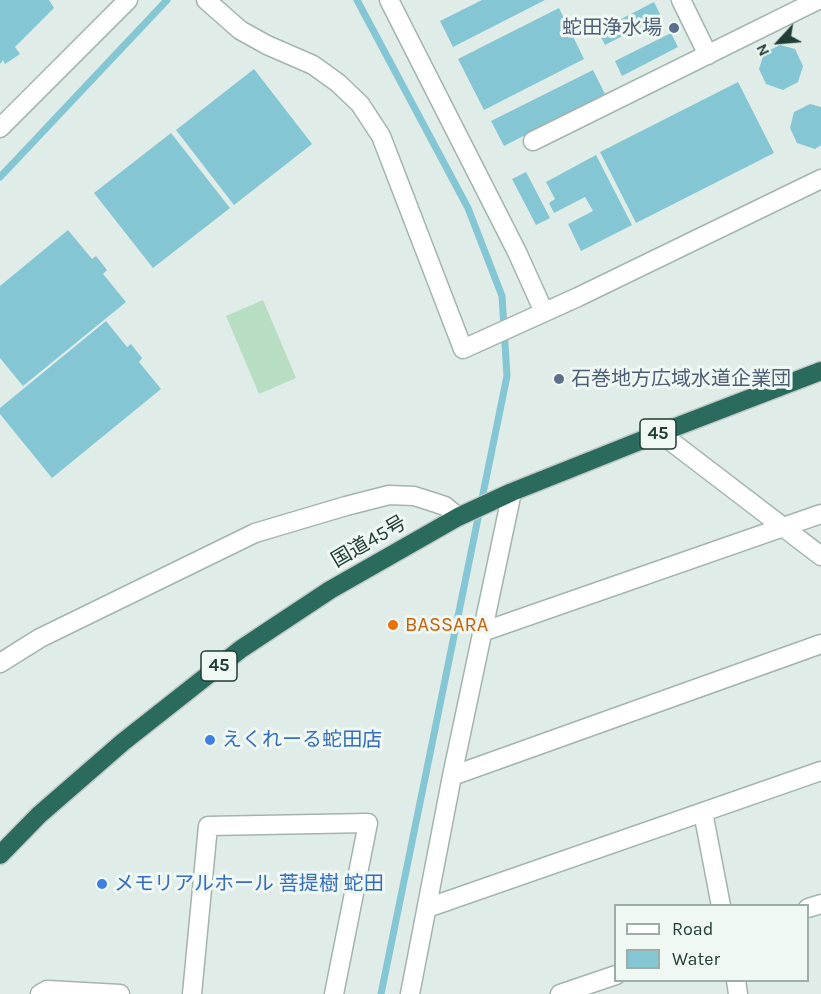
<!DOCTYPE html>
<html>
<head>
<meta charset="utf-8">
<style>
	body { margin:0 }
	#map { position:relative; width:821px; height:994px; overflow:hidden; background:#e0ece7; font-family:Karla,sans-serif }
	canvas { display:block }
	.legend { position:absolute; left:614px; top:904px; width:195px; height:78px; box-sizing:border-box; background:#f0f8f4; border:2px solid #9dada8; margin:0; padding:8px 10px; list-style:none; font-size:18px; color:#203d36 }
	.legend li { display:flex; align-items:center; gap:12px; height:30px }
	.legend b { width:30px; border:2px solid #9dada8 }
	.north { position:absolute; left:749px; top:12px; width:60px; height:60px; -webkit-text-stroke:4px #f0f8f4; paint-order:stroke; rotate:244deg; font-size:16px; font-weight:700; line-height:24px; text-align:center; color:#203d36 }
	.north::after { content:''; display:block; margin:auto; width:21px; height:27px; background:#203d36; clip-path:polygon(50% 0,100% 100%,50% 72%,0 100%) }
</style>
</head>
<body>
<div id="map">
<canvas width="821" height="994"></canvas>
<ul class="legend">
<li><b style="height:8px;background:#fff"></b>Road</li>
<li><b style="height:16px;background:#84c6d4"></b>Water</li>
</ul>
<div class="north">N</div>
</div>
<script>
const context = document.querySelector('canvas').getContext('2d');
context.lineJoin = 'round';
function paint(path, color) { context.fillStyle = color; context.fill(path, 'evenodd'); }
const poly = rows => new Path2D(rows.map(r => 'M' + r).join(''));
function stroke(path, color, width, dash) { context.strokeStyle = color; context.lineWidth = width; context.lineCap = dash ? 'butt' : 'round'; context.setLineDash(dash || []); context.stroke(path); }
function label(font, color, halo, rows, align = 'center') {
  context.font = font + ' Karla,"Noto Sans JP",sans-serif'; context.lineWidth = 6; context.setLineDash([]); context.textBaseline = 'middle'; context.strokeStyle = halo; context.fillStyle = color; for (const [text, x, y, turn = 0] of rows) {
    context.save(); context.translate(x, y); context.rotate((+turn || 0) * Math.PI / 180); context.textAlign = isNaN(turn) ? turn : align; if (halo) context.strokeText(text, 0, 0); context.fillText(text, 0, 0); context.restore();
  }
}
const green = poly([
	[263,300,296,378,259,394,226,316]
]);
const water = poly([
	[0,0,49,0,54,8,15,47,20,54,5,64,3,60,0,64],
	[482,0,545,0,453,47,440,21],
	[654,2,661,16,605,45,598,31],
	[559,8,584,59,484,110,458,59],
	[671,33,678,47,622,76,615,61],
	[780,45,795,49,803,66,798,82,783,90,766,84,759,69,764,53],
	[254,69,312,144,234,205,176,130],
	[593,70,605,94,504,146,491,121],
	[738,82,774,153,636,223,600,152],
	[810,104,821,107,821,145,815,149,797,143,790,128,794,112],
	[171,133,230,208,153,268,94,193],
	[596,155,632,225,581,251,568,224,593,211,585,197,554,213,549,203,555,199,546,182],
	[526,172,550,218,536,225,512,179],
	[68,230,92,259,96,256,107,270,103,274,126,302,23,386,0,358,0,286],
	[106,321,127,347,131,344,142,358,139,362,161,389,52,478,0,414,0,408]
]);
const stream = poly([
	[357,0,468,208,502,296,507,376,381,994],
	[0,177,167,0]
]);
const minor = poly([
	[206,0,240,30,267,45,313,65,338,83,360,104,381,136,463,349,578,297,821,179],
	[389,0,517,252,544,312],
	[681,0,708,55],
	[0,128,128,0],
	[533,141,818,0],
	[660,433,821,556],
	[482,632,821,514],
	[0,663,40,638,255,533,346,506,389,495,414,496,436,503,445,506,458,517],
	[452,776,821,644],
	[703,812,721,906],
	[427,908,821,771],
	[808,908,821,904],
	[736,980,738,994],
	[40,994,47,990,120,994],
	[192,994,208,826,368,823,334,994],
	[410,994,452,776,512,492],
	[560,994,616,975]
]);
const highway = poly([
	[0,855,39,815,123,742,241,649,330,590,458,517,512,492,660,433,821,371]
]);
const markers = [
	[674,28,6,"#5c6f8a"],
	[559,379,6,"#5c6f8a"],
	[393,625,6,"#e8710a"],
	[210,740,6,"#3f7fe0"],
	[102,884,6,"#3f7fe0"]
];
const shields = [
	[658,434,36],
	[219,666,36]
];
const shieldNames = [
	["45",658,434],
	["45",219,666]
];
const serviceNames = [
	["蛇田浄水場",662,28],
	["石巻地方広域水道企業団",571,379,"left"]
];
const streetNames = [
	["国道45号",369,542,-30]
];
const foodNames = [
	["BASSARA",405,625]
];
const shopNames = [
	["えくれーる蛇田店",222,740],
	["メモリアルホール 菩提樹 蛇田",114,884]
];
paint(green, '#b7dec3');
paint(water, '#84c6d4');
stroke(stream, '#84c6d4', 7);
stroke(minor, '#a3b4ae', 21);
stroke(highway, '#c1c9c7', 21);
stroke(minor, '#fff', 18);
stroke(highway, '#2a6b5e', 18);
for (const [x, y, r, color] of markers) { const dot = new Path2D(); dot.arc(x, y, r, 0, 2 * Math.PI); context.fillStyle = color; context.fill(dot); stroke(dot, '#f0f8f4', 2); }
for (const [x, y, w] of shields) { const box = new Path2D(); box.roundRect(x - w / 2, y - 15, w, 30, 4.5); context.fillStyle = '#f0f8f4'; context.fill(box); stroke(box, '#203d36', 1.5); }
label('bold 18px', '#203d36', null, shieldNames);
label('20px', '#4e5e75', '#f0f8f4', serviceNames, 'right');
label('20px', '#203d36', '#f0f8f4', streetNames);
label('20px', '#c56008', '#f0f8f4', foodNames, 'left');
label('20px', '#366cbe', '#f0f8f4', shopNames, 'left');
</script>
</body>
</html>
